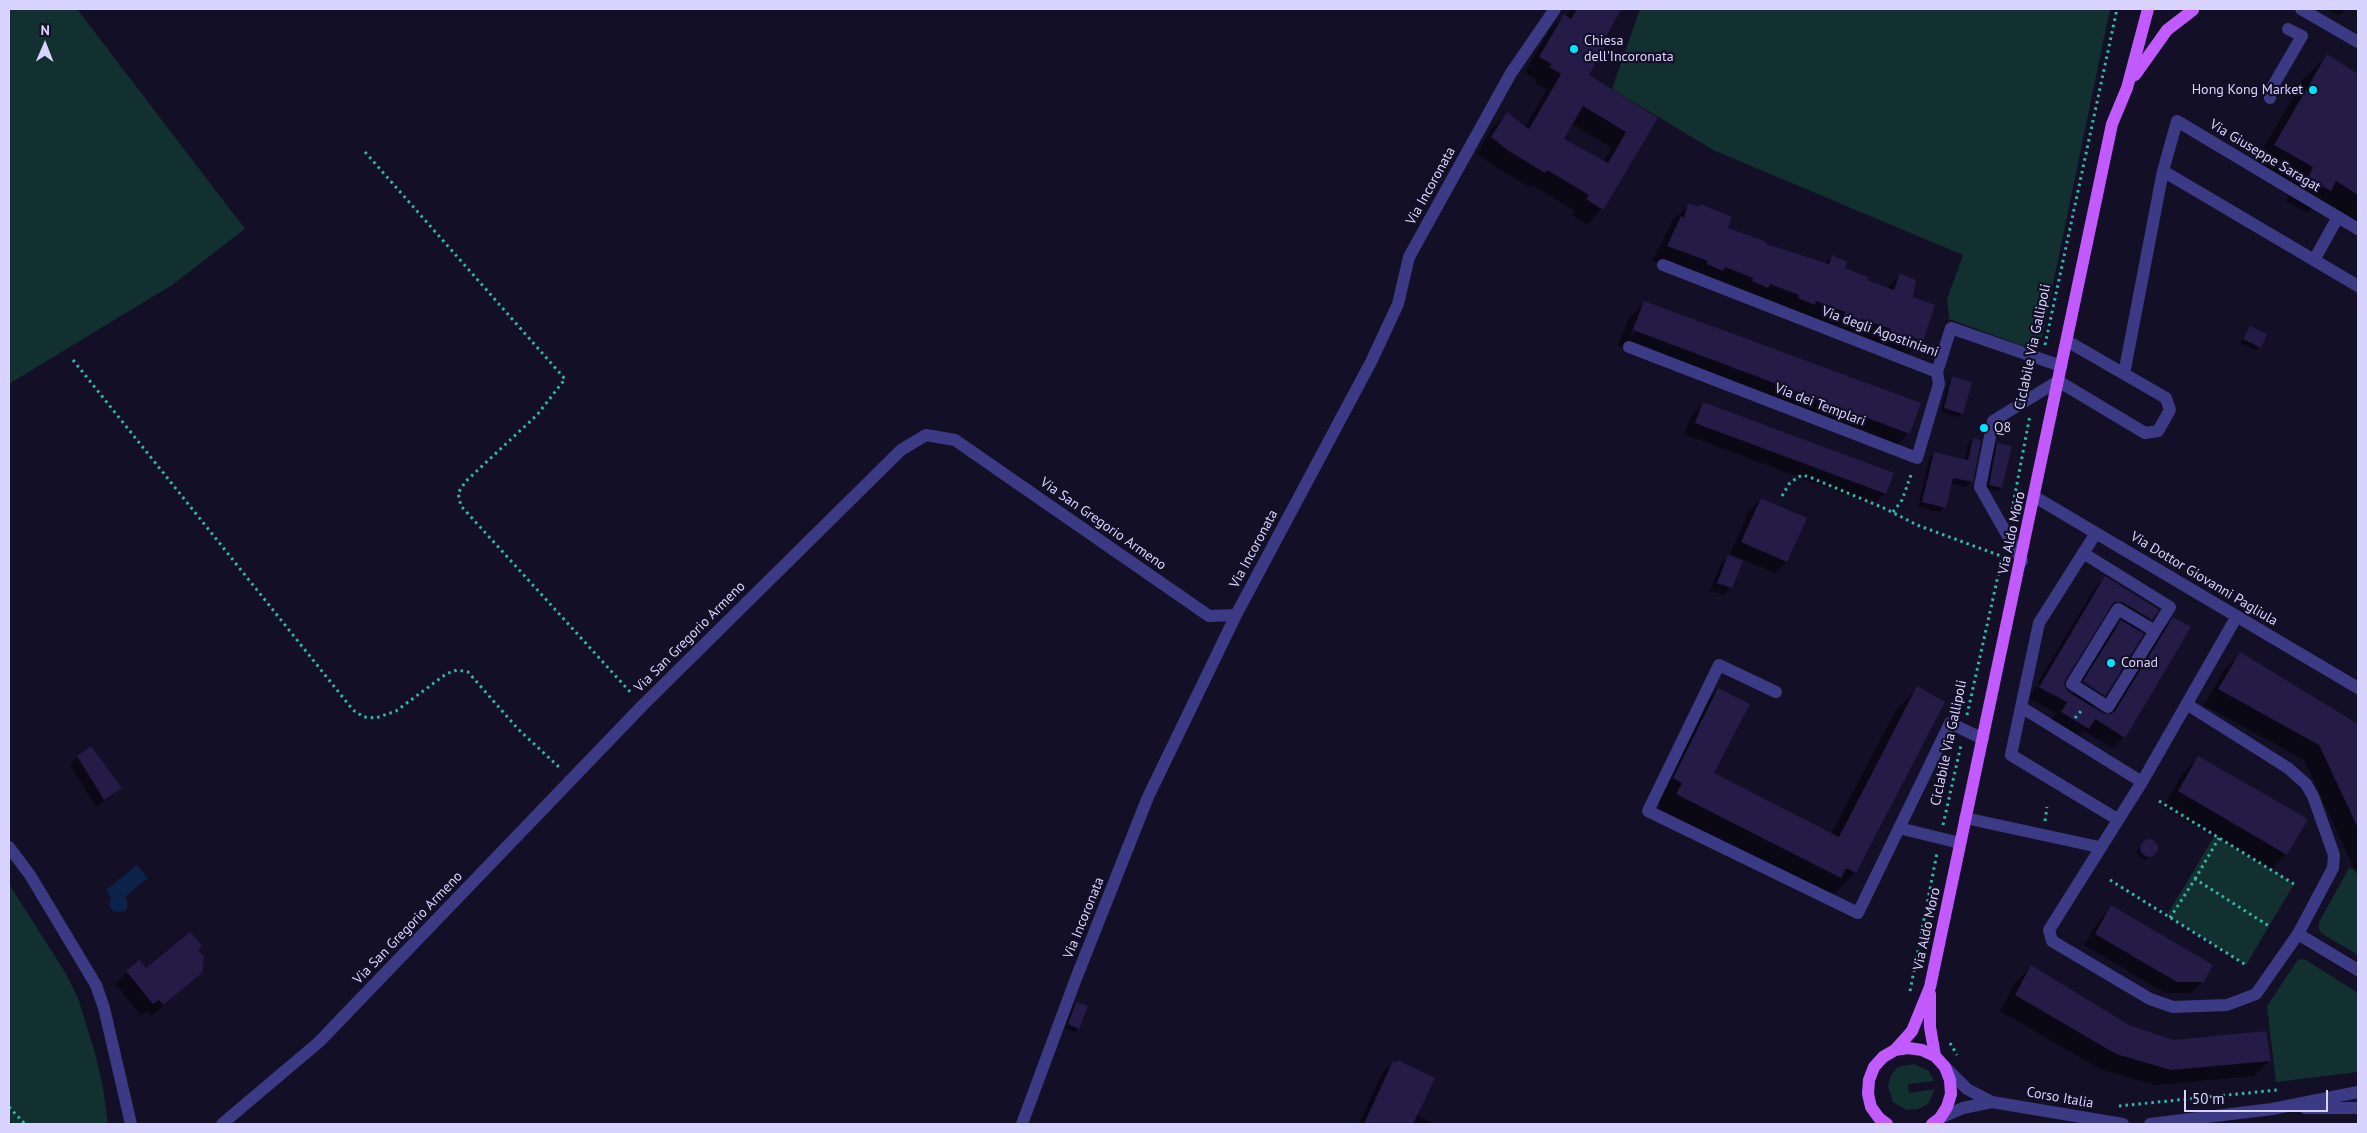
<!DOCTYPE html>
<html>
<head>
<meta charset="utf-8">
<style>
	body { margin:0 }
	#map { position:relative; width:2367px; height:1133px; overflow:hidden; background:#130f26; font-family:"PT Sans",sans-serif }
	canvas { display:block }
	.frame { position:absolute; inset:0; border:10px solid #d9d4ff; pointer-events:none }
	.north { position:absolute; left:20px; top:20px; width:50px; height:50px; -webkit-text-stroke:4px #130f26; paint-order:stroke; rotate:1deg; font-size:14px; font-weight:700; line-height:20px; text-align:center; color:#d9d4ff }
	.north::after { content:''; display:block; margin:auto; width:18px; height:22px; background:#d9d4ff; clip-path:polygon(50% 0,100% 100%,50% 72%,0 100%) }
	.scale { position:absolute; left:2184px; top:1090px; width:144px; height:22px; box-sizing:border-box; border:2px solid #d9d4ff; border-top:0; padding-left:6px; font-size:15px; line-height:18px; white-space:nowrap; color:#d9d4ff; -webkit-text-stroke:4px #130f26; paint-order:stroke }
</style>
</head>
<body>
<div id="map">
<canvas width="2367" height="1133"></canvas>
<div class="frame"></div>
<div class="north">N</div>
<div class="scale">50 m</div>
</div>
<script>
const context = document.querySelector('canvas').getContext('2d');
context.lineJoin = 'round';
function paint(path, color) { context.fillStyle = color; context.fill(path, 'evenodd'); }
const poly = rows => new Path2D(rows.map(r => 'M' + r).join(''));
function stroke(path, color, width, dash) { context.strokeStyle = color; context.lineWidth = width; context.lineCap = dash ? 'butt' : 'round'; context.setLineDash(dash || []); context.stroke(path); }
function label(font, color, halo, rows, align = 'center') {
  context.font = font + ' "PT Sans",sans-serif'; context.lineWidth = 4.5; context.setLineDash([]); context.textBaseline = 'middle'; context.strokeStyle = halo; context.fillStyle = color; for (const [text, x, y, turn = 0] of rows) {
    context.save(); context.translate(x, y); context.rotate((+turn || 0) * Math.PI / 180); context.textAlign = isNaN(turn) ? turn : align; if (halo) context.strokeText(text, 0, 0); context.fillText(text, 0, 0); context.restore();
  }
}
const green = poly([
	[9,9,77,9,245,229,172,285,9,384],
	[1640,9,2110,9,2042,337,2023,346,1949,319,1947,299,1963,255,1713,150,1612,89],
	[2215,835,2294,884,2246,965,2167,915],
	[2349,868,2358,871,2358,955,2321,933,2319,929,2319,922],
	[9,884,65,972,78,998,95,1053,103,1087,108,1124,13,1124,9,1119],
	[2300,959,2306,960,2358,993,2358,1072,2276,1082,2267,1006,2297,961],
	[1914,1064,1929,1071,1934,1081,1908,1084,1909,1093,1935,1089,1928,1104,1918,1109,1907,1110,1893,1102,1888,1086,1891,1075,1898,1067]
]);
const water = poly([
	[137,865,148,878,126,896,128,906,125,911,115,912,111,909,109,904,111,898,106,890]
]);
const shadow = poly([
	[1571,9,1620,9,1587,76,1656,119,1602,209,1587,224,1572,215,1575,211,1532,185,1529,187,1494,166,1477,153,1492,128,1508,113,1525,127,1547,90,1535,83,1537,80,1525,72,1549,31,1564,16,1566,17],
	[1571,123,1612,148,1603,162,1562,139],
	[2324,9,2346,9,2340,15],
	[2327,56,2358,75,2358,231,2315,205,2307,213,2286,201,2292,190,2252,168,2304,78],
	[1689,205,1727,229,1765,244,1825,264,1832,257,1844,269,1866,281,1886,289,1900,275,1911,298,1922,340,1906,356,1652,261,1673,220],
	[1644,303,1909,433,1894,449,1618,346,1629,318],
	[1636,320,1638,320,1632,337,1630,336],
	[2250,327,2260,347,2256,350,2240,343],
	[1952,377,1971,383,1961,414,1958,417,1941,411,1948,381],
	[1703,403,1885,493,1873,505,1684,434,1692,415],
	[1973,439,1972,481,1966,487,1950,483,1945,507,1940,512,1918,507,1929,459,1934,453,1965,460,1968,444],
	[1997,444,2001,488,1998,491,1986,488,1994,448],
	[1761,499,1786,562,1775,573,1730,554,1749,511],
	[1728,557,1731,587,1723,595,1710,590,1721,564],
	[2105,578,2151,619,2138,632,2104,695,2092,708,2103,715,2109,715,2162,630,2174,618,2124,737,2113,748,2084,731,2076,739,2050,723,2056,713,2029,698,2036,686,2054,696,2054,693,2037,684,2094,589],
	[2105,613,2110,613,2122,620,2109,633,2081,679,2103,693,2103,696,2080,681,2072,695,2066,691,2063,684,2064,679],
	[2241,654,2356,724,2358,729,2358,872,2356,873,2304,760,2204,705,2225,669],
	[1918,688,1855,873,1834,894,1827,891,1818,900,1655,816,1661,805,1652,800,1697,711,1718,689,1713,773,1831,834,1896,710],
	[91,748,121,788,96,807,70,764],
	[2199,757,2286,854,2271,870,2163,807,2183,773],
	[2149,839,2154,841,2157,848,2146,860,2139,857,2136,853,2140,845],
	[2112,907,2203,981,2191,993,2165,993,2084,945,2100,919],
	[197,950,201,972,151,1016,147,1011,141,1015,115,984,139,962,145,969],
	[2031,967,2128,1027,2173,1041,2270,1060,2254,1076,2155,1085,2100,1069,2000,1011,2016,982],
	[1076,1003,1078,1028,1075,1032,1065,1028,1073,1007],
	[1393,1063,1416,1115,1431,1122,1430,1124,1359,1124,1382,1073]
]);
const building = poly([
	[1577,9,1621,9,1605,39,1608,41,1589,75,1658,118,1603,210,1586,199,1589,195,1547,170,1545,173,1509,151,1491,137,1507,112,1529,129,1561,74,1549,67,1552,64,1539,57,1564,14,1571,19],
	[1583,106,1626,132,1608,163,1564,139],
	[2327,54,2358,74,2358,195,2336,181,2331,191,2308,178,2313,167,2274,145],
	[1688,203,1699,207,1701,204,1732,217,1728,228,1767,242,1766,244,1829,264,1832,255,1847,262,1845,268,1868,277,1867,280,1894,290,1900,273,1916,280,1913,297,1935,305,1923,341,1908,336,1907,339,1889,333,1891,329,1862,319,1861,323,1844,316,1845,312,1816,301,1815,305,1798,298,1799,295,1770,284,1768,288,1752,281,1753,278,1725,267,1723,271,1707,264,1708,261,1667,246,1681,216,1684,218],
	[1644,301,1921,403,1910,434,1633,330],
	[2250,326,2267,334,2261,348,2243,339],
	[1952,376,1972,382,1963,414,1944,408],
	[1703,402,1894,473,1886,494,1695,423],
	[1973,438,1981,440,1973,482,1953,478,1946,508,1922,502,1934,452,1968,460],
	[1997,443,2012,446,2002,488,1989,485],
	[1761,498,1807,518,1787,562,1741,542],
	[1728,555,1743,561,1732,588,1717,583],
	[2105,576,2159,610,2152,620,2122,602,2114,602,2065,680,2064,684,2067,691,2104,714,2111,714,2115,711,2173,617,2191,627,2125,738,2095,719,2089,729,2061,712,2067,702,2039,687],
	[2121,620,2144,634,2105,696,2083,681],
	[2240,652,2358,724,2358,828,2319,745,2218,689],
	[1917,686,1945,702,1856,873,1846,868,1841,878,1676,794,1682,783,1673,778,1718,688,1750,704,1714,773,1839,837],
	[91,746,122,788,104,800,77,756],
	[2198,756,2308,819,2287,855,2178,791],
	'2140 848a9 9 0 1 1 18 0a9 9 0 1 1-18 0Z',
	[2111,905,2213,965,2204,982,2177,982,2095,934],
	[190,932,202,946,198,950,204,956,202,973,163,1005,159,1000,153,1004,126,971,139,960,146,968],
	[2031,965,2129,1025,2173,1040,2266,1031,2271,1061,2171,1070,2116,1054,2015,995],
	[1076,1002,1088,1006,1079,1029,1068,1024],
	[1398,1060,1435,1078,1413,1124,1364,1124,1393,1061,1396,1063]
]);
const path = poly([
	[365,152,565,379,537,415,466,481,458,493,461,506,632,694],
	[2045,345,2117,9],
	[73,360,353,710,364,717,376,718,396,711,446,674,457,670,468,672,518,729,560,768],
	[1782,496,1789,484,1798,477,1803,475,1812,478,1886,509,1917,525,2001,556],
	[2012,510,2030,415],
	[1893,512,1902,500,1912,472],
	[1967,715,2002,558],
	[2075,718,2081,711],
	[2159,801,2294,884],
	[2045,821,2047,807],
	[1943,825,1961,745],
	[2195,879,2219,838],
	[2110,880,2246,965],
	[2170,918,2195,879,2269,926],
	[1910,991,1937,853],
	[1950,1043,1957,1055],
	[2119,1106,2277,1090],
	[9,1107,25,1124]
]);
const minor = poly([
	[2301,9,2358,42],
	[2270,98,2270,91,2302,36,2288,29],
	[2163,171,2358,286],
	[2314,260,2338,217],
	[1663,265,1937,372,1951,328,2061,366],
	[1629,347,1917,458,1939,384,1937,372],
	[2124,374,2163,171,2177,121,2358,229],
	[2035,497,2358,688],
	[2083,553,2170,607,2155,631,2108,707,2072,684,2118,609,2155,631],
	[2022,561,1980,487,1993,421,2058,381,2145,433,2158,431,2170,410,2166,398,2067,341],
	[1776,692,1719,665,1648,811,1858,913,1950,723,1983,739],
	[2188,705,2288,768,2306,784,2313,796,2334,855,2333,868,2298,934,2256,994,2227,1005,2173,1007,2150,999,2052,941,2049,930,2142,782,2237,616],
	[2021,707,2039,623,2096,533],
	[1965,818,2099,847],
	[2117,819,2011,755,2021,707,2142,782],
	[1899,828,1960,843],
	[9,847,30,875,96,985,104,1008,131,1124],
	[2298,934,2358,970],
	[1945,1067,1967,1089,1992,1102,2123,1124],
	[2305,1108,2358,1108],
	[1940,1118,1963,1108,1992,1102],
	[222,1124,319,1042,643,705,901,450,926,435,955,440,1209,616,1236,615],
	[1022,1124,1075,981,1148,797,1236,615,1371,362,1398,304,1409,257,1511,73,1555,9],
	[2150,1124,2272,1109,2358,1092]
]);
const major = poly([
	[2135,75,2167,30,2193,10],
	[1930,994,1930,1027,1935,1056],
	[1895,1050,1912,1031,1930,987,2112,124,2127,88,2148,9],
	[1887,1124,1879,1118,1871,1107,1868,1094,1869,1080,1874,1067,1883,1057,1895,1050,1908,1048,1922,1050,1935,1056,1945,1067,1950,1080,1951,1094,1947,1107,1940,1118,1932,1124]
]);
const markers = [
	[1574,49,5,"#00e5ff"],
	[2313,90,5,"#00e5ff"],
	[1984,428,5,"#00e5ff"],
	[2111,663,5,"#00e5ff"]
];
const poiNames = [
	["Chiesa",1584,41],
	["dell'Incoronata",1584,57],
	["Hong Kong Market",2303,90,"right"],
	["Q8",1994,428],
	["Conad",2121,663]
];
const streetNames = [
	["Via Giuseppe Saragat",2265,156,31],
	["Via Incoronata",1431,186,-61],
	["Via degli Agostiniani",1880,332,20],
	["Ciclabile Via Gallipoli",2033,347,-78],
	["Via dei Templari",1820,405,21],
	["Via San Gregorio Armeno",1103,524,35],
	["Via Aldo Moro",2012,533,-78],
	["Via Incoronata",1254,549,-62],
	["Via Dottor Giovanni Pagliula",2204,579,31],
	["Via San Gregorio Armeno",690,637,-45],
	["Ciclabile Via Gallipoli",1949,743,-78],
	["Via Incoronata",1084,918,-68],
	["Via San Gregorio Armeno",408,928,-46],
	["Via Aldo Moro",1927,929,-78],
	["Corso Italia",2060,1098,10]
];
paint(green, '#12302f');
paint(water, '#0c2248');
paint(shadow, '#0007');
paint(building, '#241b47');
stroke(path, '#2fb8b0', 3, [2.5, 4]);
stroke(minor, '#3d3a85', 12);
stroke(major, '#c25bff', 12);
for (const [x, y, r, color] of markers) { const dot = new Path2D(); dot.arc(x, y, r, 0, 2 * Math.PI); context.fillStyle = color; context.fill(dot); stroke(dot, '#130f26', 2); }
label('14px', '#d9d4ff', '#130f26', poiNames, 'left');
label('14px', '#d9d4ff', '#130f26', streetNames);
</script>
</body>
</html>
